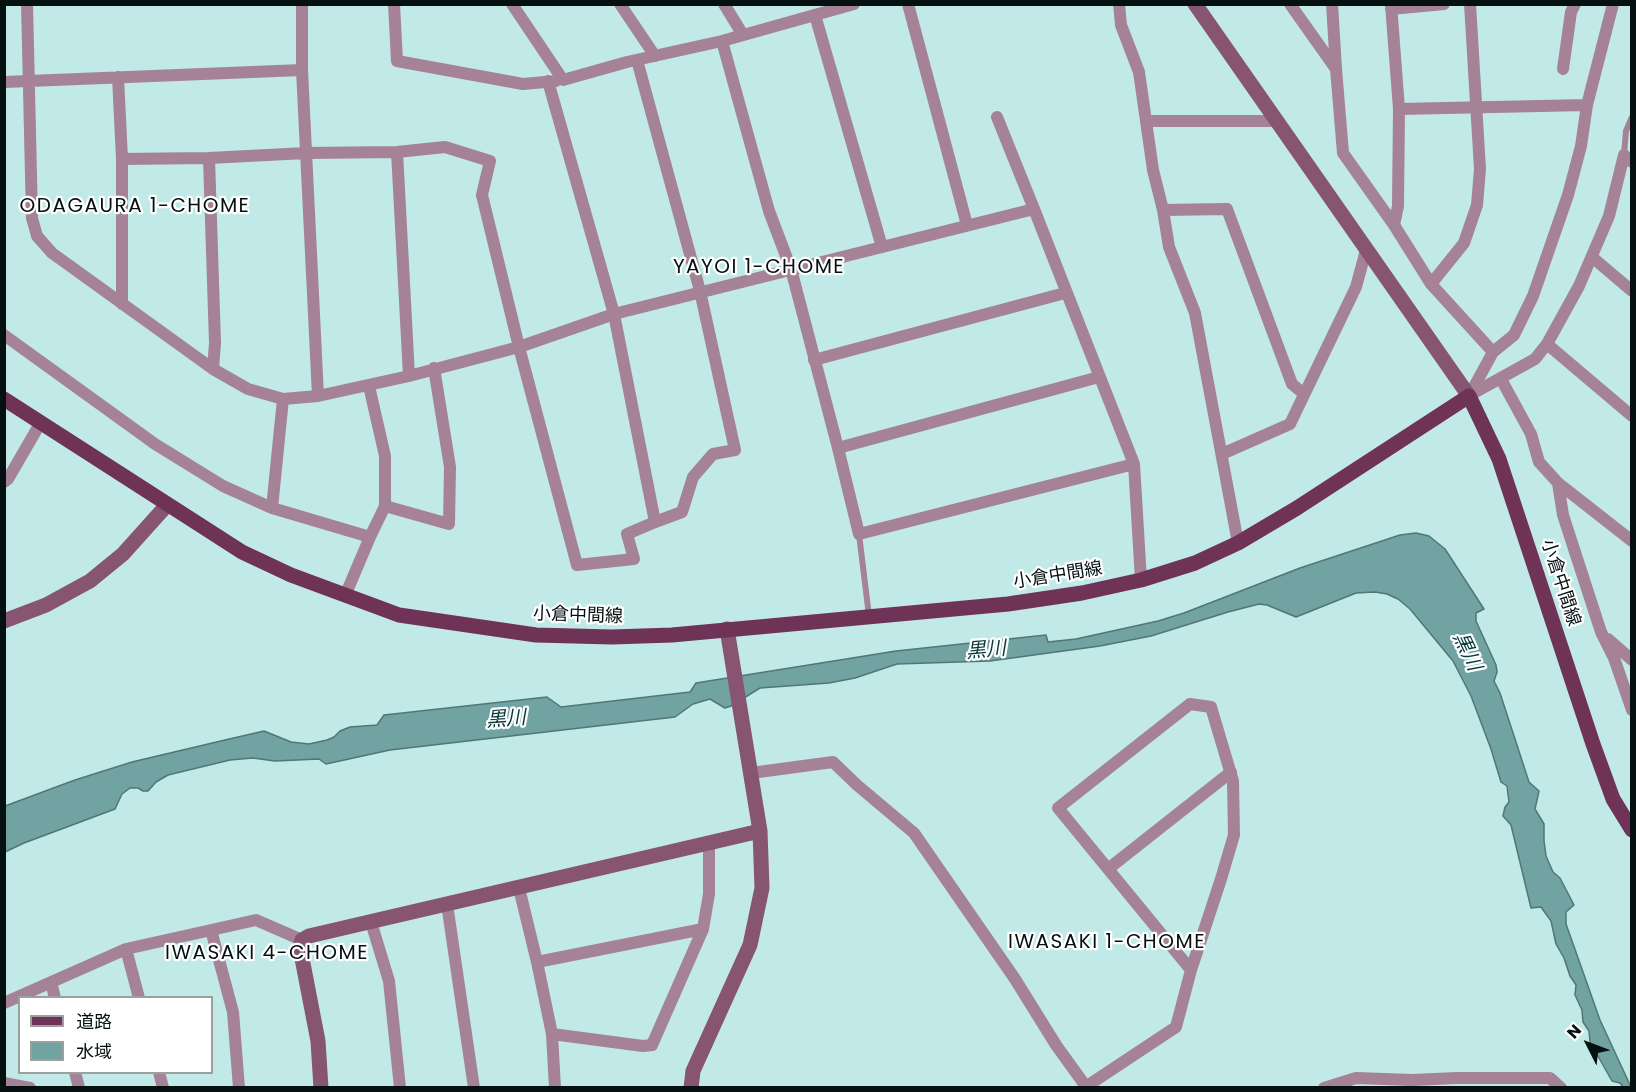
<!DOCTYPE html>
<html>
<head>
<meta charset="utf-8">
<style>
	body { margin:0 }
	#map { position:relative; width:1636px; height:1092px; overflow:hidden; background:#c1e9e7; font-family:Poppins,"Noto Sans JP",sans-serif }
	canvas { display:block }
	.frame { position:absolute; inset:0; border:6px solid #041110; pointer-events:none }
	.legend { position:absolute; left:18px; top:996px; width:195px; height:78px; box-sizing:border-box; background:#fff; border:2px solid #9ba09f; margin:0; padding:8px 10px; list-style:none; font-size:18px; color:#041110 }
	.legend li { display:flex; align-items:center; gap:12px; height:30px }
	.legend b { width:30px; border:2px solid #9ba09f }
	.north { position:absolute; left:1558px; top:1014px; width:60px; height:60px; -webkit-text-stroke:4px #fff; paint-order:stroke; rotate:312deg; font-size:16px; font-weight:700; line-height:24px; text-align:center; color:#041110 }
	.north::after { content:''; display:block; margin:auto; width:21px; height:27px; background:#041110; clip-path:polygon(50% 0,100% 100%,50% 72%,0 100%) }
</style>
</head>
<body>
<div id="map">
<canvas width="1636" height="1092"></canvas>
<div class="frame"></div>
<ul class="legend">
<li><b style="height:8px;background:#6f3358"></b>道路</li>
<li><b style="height:16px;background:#70a3a2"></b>水域</li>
</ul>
<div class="north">N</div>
</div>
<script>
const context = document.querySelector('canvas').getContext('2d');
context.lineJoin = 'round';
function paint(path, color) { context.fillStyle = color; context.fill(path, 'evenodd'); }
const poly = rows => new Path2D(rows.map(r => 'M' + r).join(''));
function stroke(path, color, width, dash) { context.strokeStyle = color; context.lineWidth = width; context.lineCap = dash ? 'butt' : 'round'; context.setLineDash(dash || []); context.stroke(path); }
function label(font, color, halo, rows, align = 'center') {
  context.font = font + ' Poppins,"Noto Sans JP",sans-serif'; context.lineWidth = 4.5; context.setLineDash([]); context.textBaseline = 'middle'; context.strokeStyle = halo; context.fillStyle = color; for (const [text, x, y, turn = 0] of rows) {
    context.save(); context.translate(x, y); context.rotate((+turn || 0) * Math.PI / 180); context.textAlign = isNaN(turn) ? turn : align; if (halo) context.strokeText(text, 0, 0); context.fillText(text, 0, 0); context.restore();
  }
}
const water = poly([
	[1416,533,1429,536,1445,549,1484,609,1476,613,1476,621,1496,665,1497,672,1494,681,1500,693,1529,782,1539,791,1535,809,1544,824,1544,841,1546,856,1553,872,1560,878,1574,905,1566,912,1566,924,1600,1020,1631,1087,1623,1087,1620,1083,1612,1081,1590,1042,1589,1031,1583,1022,1582,1010,1575,995,1576,985,1570,976,1564,958,1556,944,1551,921,1541,907,1531,908,1511,825,1503,816,1505,807,1509,802,1507,786,1501,782,1491,749,1471,696,1453,661,1410,609,1398,599,1387,594,1375,592,1356,593,1296,617,1267,605,1259,604,1228,612,1151,636,1100,646,990,661,897,664,855,678,829,683,760,688,731,706,725,708,710,699,693,704,675,717,390,750,326,764,319,759,275,761,253,758,230,760,168,775,156,782,148,791,143,791,138,788,130,788,122,794,115,809,24,843,5,852,5,806,75,780,132,762,225,740,264,731,291,742,309,744,327,740,334,737,340,731,350,727,377,725,384,715,547,697,561,707,690,692,696,683,896,651,1046,635,1048,642,1076,639,1158,621,1184,613,1300,568,1400,535,1416,533]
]);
const lane = poly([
	[1624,155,1626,131,1632,117],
	[859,534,869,616]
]);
const street = poly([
	[27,4,32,218,37,236,52,253,213,369,248,389,283,399,318,396,409,376,519,347,614,314,1034,209,1134,464,1141,580],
	[302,4,302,70,318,396],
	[394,4,397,61,523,84,556,81],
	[512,4,563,80,627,62,722,41,854,4],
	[620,4,655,56],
	[724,4,743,35],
	[908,4,967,225],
	[1119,4,1121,25,1139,72,1153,170,1163,210,1169,247,1195,313,1238,543],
	[1290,4,1336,69,1332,4],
	[1391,4,1399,109,1398,206,1394,225],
	[1391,9,1444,4],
	[815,15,882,247],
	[722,41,769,211,791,269,838,448,1099,377],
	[1336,69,1343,153,1394,225,1431,284,1493,352],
	[1563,69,1571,12,1575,4],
	[118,77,122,159,122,304],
	[548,81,614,314,655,522,682,512,693,477,713,454,735,450,700,291,637,60],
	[4,82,302,70],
	[1399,109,1587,105],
	[997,117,1034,209],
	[1146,121,1277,121],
	[397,152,409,376],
	[209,158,215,343,213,369],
	[122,159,209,158,306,153,397,152,445,147,490,161,482,195,519,347,577,565,634,559,627,534,655,522],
	[1163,210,1227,209,1292,384,1304,394],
	[1592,257,1632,291],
	[1431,284,1464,243,1477,205,1480,169,1470,4],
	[4,335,155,444,223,486,272,508,370,537,385,506,385,456,369,386],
	[1547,344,1632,416],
	[814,360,1065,293],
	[1501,379,1531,434,1539,462,1558,483,1632,541],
	[1470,395,1535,359,1547,344,1579,286,1609,216,1624,155,1632,162],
	[1469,396,1493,352,1514,335,1533,296,1568,195,1581,146,1587,105,1613,4],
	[838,448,859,534,1134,464],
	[1222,454,1290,424,1356,287,1366,250],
	[4,482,8,479,41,422],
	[1558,483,1563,515,1601,632,1614,658,1632,710],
	[385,506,449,524,450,467,434,368],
	[272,508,283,399],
	[345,596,370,537],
	[1608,639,1632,660],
	[1190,704,1211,707,1233,781,1234,835,1221,879,1191,970,1058,808,1190,704],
	[751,773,833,762,857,785,914,833,1015,979,1056,1045,1087,1088],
	[1108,869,1231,772],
	[519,888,537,962,552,1034,555,1088],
	[447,904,474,1088],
	[371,922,389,981,400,1088],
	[211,930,233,1012,239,1088],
	[126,949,139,998],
	[537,962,703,929],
	[51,982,55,998],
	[4,1003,126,949,256,920,302,940],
	[552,1034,643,1046,652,1045,703,929,709,894,709,844],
	[75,1072,79,1088],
	[159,1072,163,1088],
	[4,1083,30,1088],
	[1087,1086,1176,1027,1191,970],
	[1324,1088,1356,1078,1412,1080,1457,1078,1550,1078,1561,1088]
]);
const secondary = poly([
	[1195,4,1469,396],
	[4,621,46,605,90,581,123,554,167,505],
	[321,1088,318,1041,300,948,302,940,309,936,760,831],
	[691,1088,693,1071,750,945,762,888,760,831,727,629]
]);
const primary = poly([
	[4,399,242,552,291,575,399,615,536,635,612,637,672,635,1008,604,1082,593,1141,580,1195,563,1238,543,1297,508,1469,396,1499,459,1593,744,1613,799,1632,830]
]);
const streetNames = [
	["小倉中間線",1058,576,-9],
	["小倉中間線",1560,583,72],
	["小倉中間線",578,616,2]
];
const neighbourhoodNames = [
	["ODAGAURA 1-CHOME",135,207],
	["YAYOI 1-CHOME",759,268],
	["IWASAKI 1-CHOME",1107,943],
	["IWASAKI 4-CHOME",267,954]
];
const waterNames = [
	["黒川",986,651,-5],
	["黒川",1466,652,65],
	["黒川",506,720,-4]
];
paint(water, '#70a3a2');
stroke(water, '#507776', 1.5);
stroke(lane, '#a58295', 6);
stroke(street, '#a58295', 12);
stroke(secondary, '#875471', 15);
stroke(primary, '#6f3358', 15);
label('18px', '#041110', '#fff', streetNames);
context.letterSpacing = '1.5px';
label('20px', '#041110', '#fff', neighbourhoodNames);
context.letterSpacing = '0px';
label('italic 20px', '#063a39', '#fff', waterNames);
</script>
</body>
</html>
